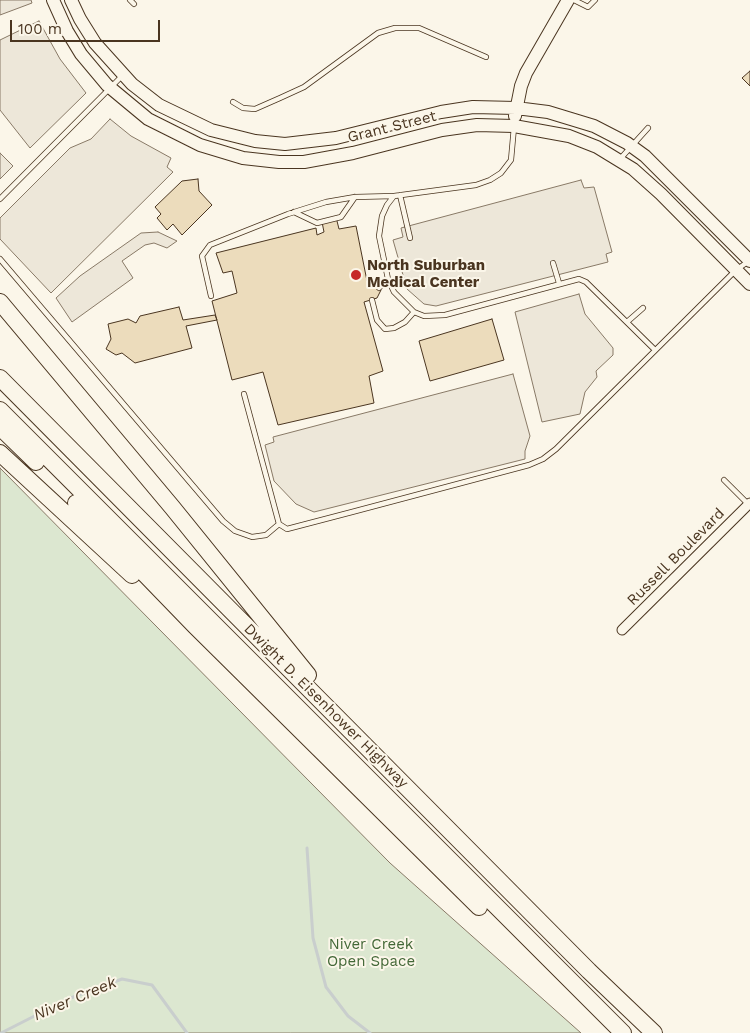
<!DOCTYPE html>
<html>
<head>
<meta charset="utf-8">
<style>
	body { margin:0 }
	#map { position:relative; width:750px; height:1033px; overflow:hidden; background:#fbf6e9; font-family:"Work Sans",sans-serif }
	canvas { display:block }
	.scale { position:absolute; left:10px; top:20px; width:150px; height:22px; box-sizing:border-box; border:2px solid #4a3520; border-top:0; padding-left:6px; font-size:15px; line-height:18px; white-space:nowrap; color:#4a3520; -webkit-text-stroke:4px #fbf6e9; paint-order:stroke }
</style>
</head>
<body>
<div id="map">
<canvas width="750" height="1033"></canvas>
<div class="scale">100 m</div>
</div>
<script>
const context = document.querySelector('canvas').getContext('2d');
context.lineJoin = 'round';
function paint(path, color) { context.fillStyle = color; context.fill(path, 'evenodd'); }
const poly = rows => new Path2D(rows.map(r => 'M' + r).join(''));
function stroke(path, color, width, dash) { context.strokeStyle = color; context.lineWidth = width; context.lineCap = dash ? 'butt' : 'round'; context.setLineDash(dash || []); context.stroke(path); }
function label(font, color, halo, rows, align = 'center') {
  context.font = font + ' "Work Sans",sans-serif'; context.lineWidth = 4; context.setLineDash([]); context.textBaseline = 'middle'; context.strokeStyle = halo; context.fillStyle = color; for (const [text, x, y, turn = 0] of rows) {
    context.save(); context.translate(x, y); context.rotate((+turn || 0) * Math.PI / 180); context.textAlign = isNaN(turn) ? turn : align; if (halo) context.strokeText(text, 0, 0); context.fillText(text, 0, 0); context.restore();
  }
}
const green = poly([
	[0,468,390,863,581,1033,0,1033,0,468]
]);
const parking = poly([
	[0,0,31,0,32,3,0,15,0,0],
	[39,21,60,59,86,93,30,148,0,110,0,40,39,21],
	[110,119,131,136,171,158,167,167,173,172,51,293,0,239,0,218,70,148,91,139,110,119],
	[0,153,13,166,0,179,0,153],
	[581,180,584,188,594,187,612,252,606,254,608,262,436,306,424,304,407,289,393,240,403,237,401,228,581,180],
	[158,232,177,241,167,248,154,243,145,245,122,261,133,278,72,322,56,298,80,276,141,233,158,232],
	[579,294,585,314,613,348,613,355,596,371,597,377,585,392,580,414,542,422,515,312,579,294],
	[513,374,530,436,525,451,525,459,314,512,296,504,274,481,265,445,274,442,273,437,513,374]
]);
const stream = poly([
	[307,848,313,938,326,987,348,1016,370,1033],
	[1,1033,68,999,122,979,152,985,187,1033]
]);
const building = poly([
	[750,71,750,86,742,78,750,71],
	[198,179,199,191,212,205,182,235,173,224,167,230,157,218,161,214,155,207,182,181,198,179],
	[336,217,339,229,356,226,367,281,381,290,377,298,364,302,383,371,369,376,374,403,278,425,263,372,232,380,212,301,237,293,232,271,223,273,216,253,316,228,317,235,324,232,322,222,336,217],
	[179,307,183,320,215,315,217,320,186,326,192,348,135,363,122,353,116,355,106,349,111,339,108,324,128,319,136,323,140,316,179,307],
	[492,319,504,360,430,381,419,341,492,319]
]);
const lane = poly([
	[130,0,134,4],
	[574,0,588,7,595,0],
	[233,102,243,108,255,109,280,98,304,87,378,33,395,28,419,28,486,57],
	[514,127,511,160,501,173,490,180,476,185,394,196,387,205,382,216,379,236,388,279,394,292,414,312,424,316,445,315,579,279,586,282,655,350],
	[620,159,648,128],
	[400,195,410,238],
	[0,199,122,76],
	[294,212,317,223,341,217,355,197],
	[0,259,223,521,235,531,252,537,266,535,279,524],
	[553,263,559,283],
	[379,288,388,279],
	[211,296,202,256,210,245,288,214,326,202,355,197,394,196],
	[372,300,377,320,385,329,394,328,405,322,414,312],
	[627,322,643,308],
	[244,394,279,524,287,529,352,512,529,465,543,459,556,449,736,270,749,261],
	[724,480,749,505]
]);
const street = poly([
	[622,630,750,503]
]);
const secondary = poly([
	[53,0,67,31,81,54,107,85,148,119,200,145,243,158,279,162,304,162,353,153,442,130,477,125,514,126,569,136,597,147,633,169,661,194,750,284],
	[71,0,80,19,95,43,132,84,159,105,211,130,255,141,285,144,336,138,441,112,473,107,516,108,548,112,594,126,627,143,645,156,750,261],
	[515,116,521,86,526,73,568,0]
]);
const highway = poly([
	[0,302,172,507,308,675],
	[0,378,589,971,654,1033],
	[0,410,623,1033],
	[0,427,36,462],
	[0,453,132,575],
	[76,503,195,626,479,907]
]);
const markers = [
	[356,275,6,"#c62828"]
];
const streetNames = [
	["Grant Street",392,127,-14],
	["Russell Boulevard",676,557,-45],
	["Dwight D. Eisenhower Highway",326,706,45]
];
const poiNames = [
	["North Suburban",367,266],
	["Medical Center",367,283]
];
const parkNames = [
	["Niver Creek",371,945],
	["Open Space",371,962]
];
const waterNames = [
	["Niver Creek",75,999,-23]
];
paint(green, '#dce7d0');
stroke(green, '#887966', 1);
paint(parking, '#ede7d9');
stroke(parking, '#887966', 1);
stroke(stream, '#c9cecd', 3);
paint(building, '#ecdcbc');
stroke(building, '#4a3520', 1);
stroke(lane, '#4a3520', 6);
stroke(street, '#4a3520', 11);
stroke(secondary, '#4a3520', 14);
stroke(highway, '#4a3520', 18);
stroke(lane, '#fbf6e9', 4.5);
stroke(street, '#fbf6e9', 9);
stroke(secondary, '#fbf6e9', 12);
stroke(highway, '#fbf6e9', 16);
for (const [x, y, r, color] of markers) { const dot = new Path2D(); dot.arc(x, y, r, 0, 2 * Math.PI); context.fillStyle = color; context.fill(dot); stroke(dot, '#fbf6e9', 2); }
label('15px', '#4a3520', '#fbf6e9', streetNames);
label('bold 15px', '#4a3520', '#fbf6e9', poiNames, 'left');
label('15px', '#436837', '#fbf6e9', parkNames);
label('italic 16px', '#4a3520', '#fbf6e9', waterNames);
</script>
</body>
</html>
